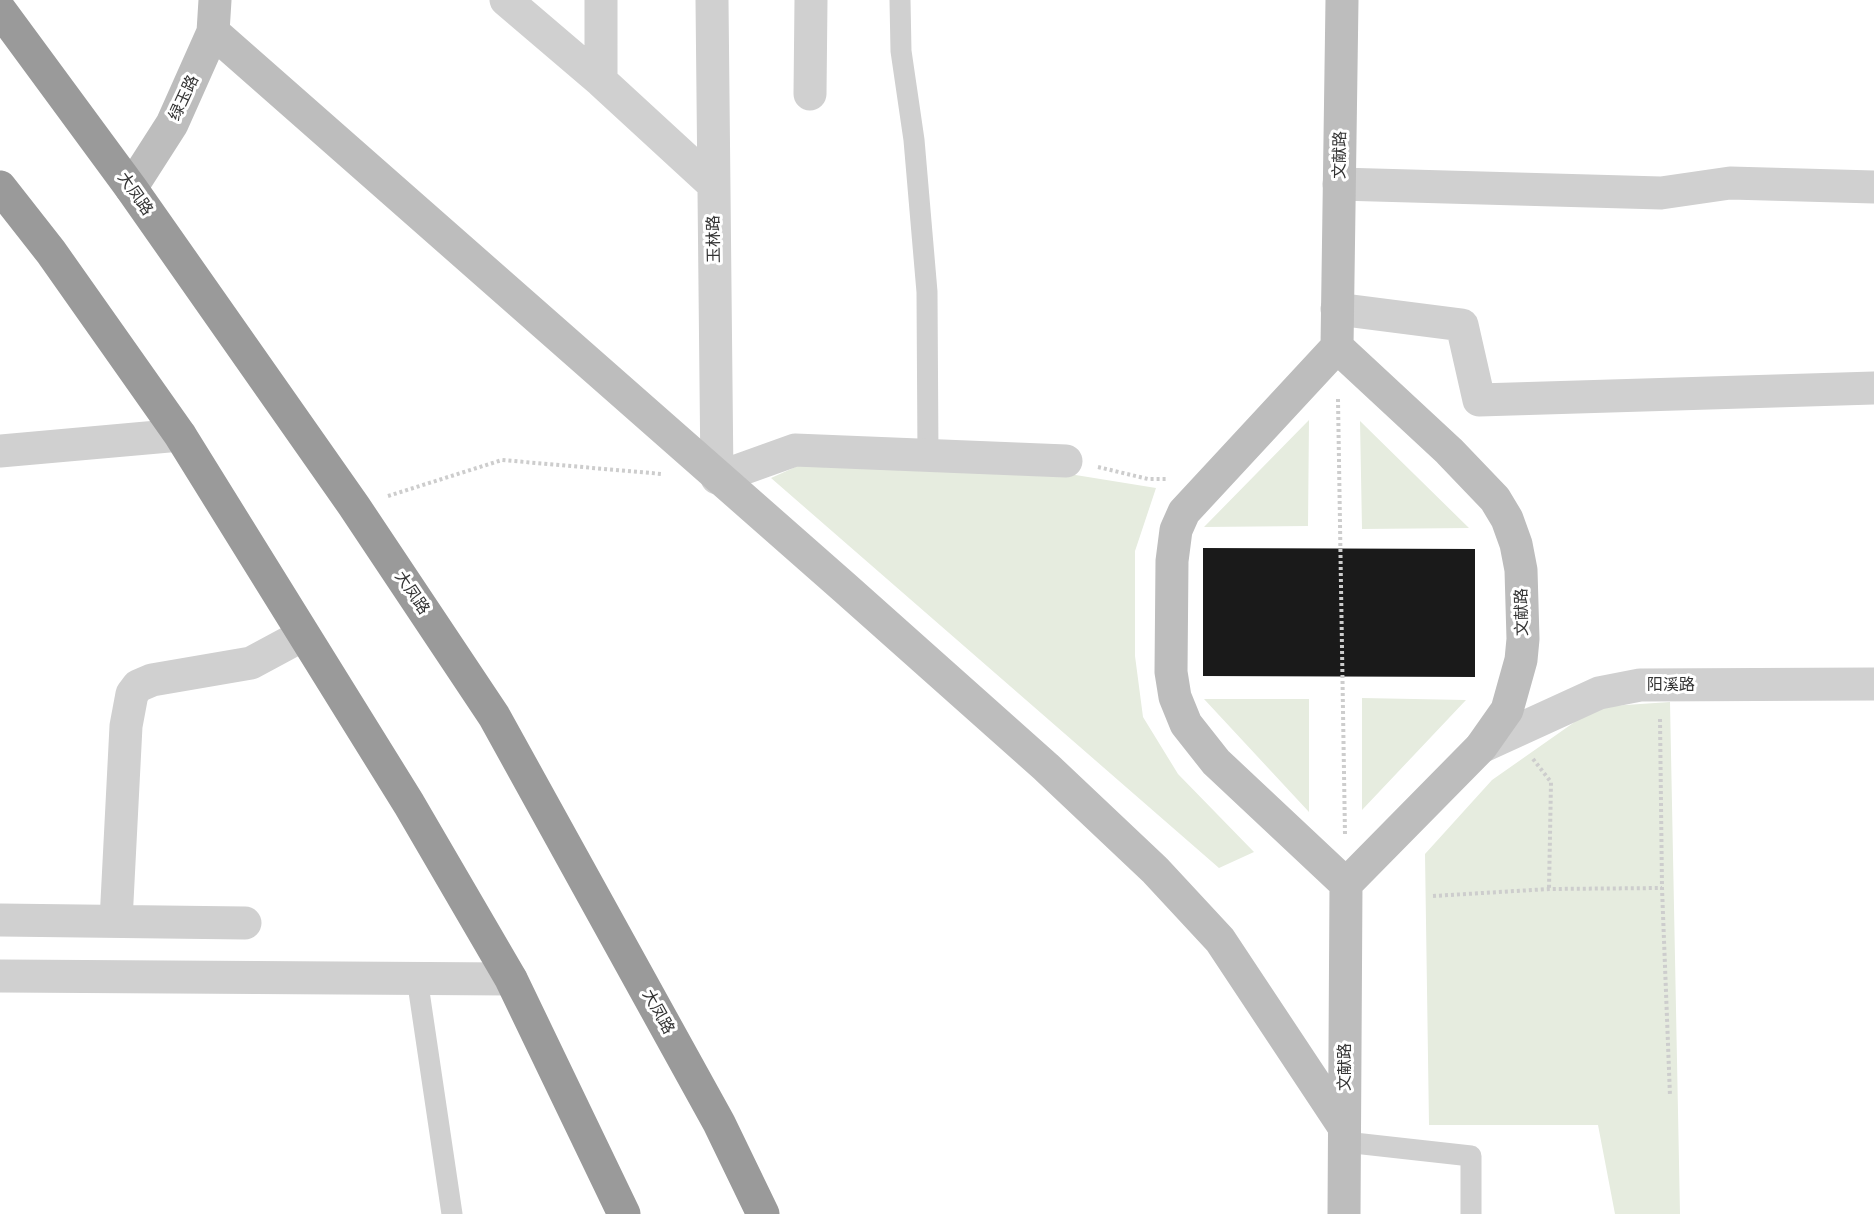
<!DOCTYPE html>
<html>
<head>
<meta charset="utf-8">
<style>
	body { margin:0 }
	canvas { display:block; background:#fff }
</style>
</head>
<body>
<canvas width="1874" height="1214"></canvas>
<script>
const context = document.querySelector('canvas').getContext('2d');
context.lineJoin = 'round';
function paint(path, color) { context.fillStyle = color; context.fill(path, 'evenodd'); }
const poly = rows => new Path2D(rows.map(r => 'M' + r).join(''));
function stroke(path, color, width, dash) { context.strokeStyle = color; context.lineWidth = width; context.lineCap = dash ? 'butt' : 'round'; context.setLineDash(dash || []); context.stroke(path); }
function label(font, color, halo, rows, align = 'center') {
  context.font = font + ' Mulish,"Noto Sans SC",sans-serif'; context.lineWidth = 6; context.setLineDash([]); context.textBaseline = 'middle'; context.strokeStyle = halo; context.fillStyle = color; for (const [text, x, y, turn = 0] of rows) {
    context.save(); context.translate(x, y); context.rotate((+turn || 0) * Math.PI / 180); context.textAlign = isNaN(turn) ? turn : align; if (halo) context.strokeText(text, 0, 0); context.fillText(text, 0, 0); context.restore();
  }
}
const green = poly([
	[1309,420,1308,526,1204,527],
	[1360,421,1469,528,1362,529],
	[811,460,1057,472,1156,488,1135,551,1135,656,1143,717,1178,774,1254,852,1219,868,771,478],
	[1362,698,1466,700,1362,810],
	[1204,699,1309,699,1309,812],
	[1670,702,1680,1214,1615,1214,1598,1125,1429,1125,1425,854,1492,780,1596,707]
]);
const building = poly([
	[1203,548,1475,549,1475,677,1203,676]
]);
const path = poly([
	[1338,399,1345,835],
	[1098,467,1148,479,1167,479],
	[388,496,502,460,662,474],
	[1660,719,1662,888,1670,1096],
	[1533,759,1551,782,1549,889],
	[1433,896,1549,889,1662,888]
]);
const lane = poly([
	[900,0,901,51,914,140,927,292,928,457],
	[417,978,452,1214],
	[1345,1142,1471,1156,1471,1214]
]);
const street = poly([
	[506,0,601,81,713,184],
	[601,0,601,81],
	[712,0,717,478,795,450,1066,461],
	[810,94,811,0],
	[1339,184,1661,193,1730,183,1874,187],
	[1337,309,1462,325,1479,400,1874,388],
	[0,451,180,435],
	[1481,747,1599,693,1640,685,1874,684],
	[0,920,245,923],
	[116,921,126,726,132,694,138,686,152,680,251,663,303,635],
	[0,976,511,979]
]);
const secondary = poly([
	[1342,0,1337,347,1184,512,1176,530,1172,561,1171,672,1175,697,1186,724,1216,762,1346,884,1344,1214],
	[213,32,845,588,1046,767,1155,870,1220,940,1344,1127],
	[131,188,172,124,213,32,215,0],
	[1337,347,1449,451,1495,499,1507,519,1516,544,1521,570,1523,639,1521,660,1507,710,1481,747,1346,884]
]);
const highway = poly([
	[0,10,131,188,354,506,494,716,719,1123,763,1214],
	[0,187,51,252,180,435,409,804,511,979,624,1214]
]);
const streetNames = [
	["绿玉路",184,98,-65],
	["文献路",1340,155,-89],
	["大凤路",135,194,55],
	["玉林路",714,239,-91],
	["大凤路",412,593,56],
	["文献路",1522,612,-91],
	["阳溪路",1671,685],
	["大凤路",658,1012,61],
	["文献路",1345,1067,-90]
];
paint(green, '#e6ecdf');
paint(building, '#1a1a1a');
stroke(path, '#cdcdcd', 4, [3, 3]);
stroke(lane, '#d0d0d0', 21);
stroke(street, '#d0d0d0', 33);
stroke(secondary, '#bdbdbd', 33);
stroke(highway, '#9a9a9a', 33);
label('16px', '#333', '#fff', streetNames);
</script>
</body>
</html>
